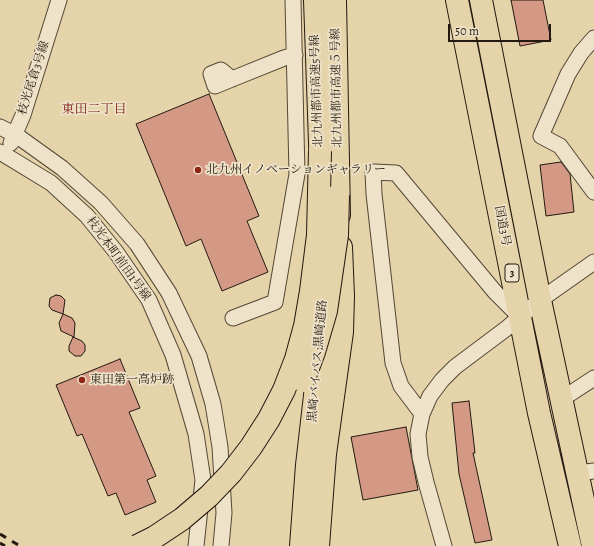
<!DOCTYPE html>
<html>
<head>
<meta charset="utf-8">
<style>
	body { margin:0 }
	#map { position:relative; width:594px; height:546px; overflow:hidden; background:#e5d3aa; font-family:Alegreya,serif }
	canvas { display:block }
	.scale { position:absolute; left:448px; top:24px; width:103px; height:18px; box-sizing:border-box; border:2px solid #231910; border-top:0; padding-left:5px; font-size:12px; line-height:14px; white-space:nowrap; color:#231910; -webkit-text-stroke:3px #eee2c8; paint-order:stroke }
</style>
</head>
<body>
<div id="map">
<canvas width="594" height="546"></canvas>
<div class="scale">50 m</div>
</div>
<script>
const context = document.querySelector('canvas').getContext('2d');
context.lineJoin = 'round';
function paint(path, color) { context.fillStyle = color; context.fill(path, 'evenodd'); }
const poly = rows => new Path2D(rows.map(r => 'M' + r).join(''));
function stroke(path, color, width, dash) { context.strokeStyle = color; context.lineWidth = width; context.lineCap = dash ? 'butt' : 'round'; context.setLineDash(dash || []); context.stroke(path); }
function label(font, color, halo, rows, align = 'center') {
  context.font = font + ' Alegreya,"Noto Serif JP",serif'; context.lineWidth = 3.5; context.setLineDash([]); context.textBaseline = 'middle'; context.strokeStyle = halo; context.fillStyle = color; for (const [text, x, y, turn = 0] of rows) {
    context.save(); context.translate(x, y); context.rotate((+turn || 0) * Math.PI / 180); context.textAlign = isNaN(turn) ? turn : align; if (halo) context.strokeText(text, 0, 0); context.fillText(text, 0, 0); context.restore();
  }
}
const building = poly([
	[511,0,543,0,551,40,520,46,511,0],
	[209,94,259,216,247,221,268,272,222,291,201,239,186,246,136,124,209,94],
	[561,162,570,174,574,212,546,216,540,165,561,162],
	[56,295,61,296,65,300,63,314,72,318,75,323,74,337,61,331,59,323,63,314,52,310,49,306,50,298,56,295],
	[73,337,82,341,85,345,85,351,81,356,75,356,69,351,69,346,73,337],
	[120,359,140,408,129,412,156,476,147,480,156,502,125,515,116,493,108,496,82,434,77,436,56,385,120,359],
	[469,401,475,453,473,453,492,540,475,543,459,474,452,403,469,401],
	[406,427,418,490,363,500,351,437,406,427]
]);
const minor = poly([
	[594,38,581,53,568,74,541,136,560,146,594,192],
	[232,79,221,70,211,74,215,86,232,79,284,58,295,55],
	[0,127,16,135,62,168,101,203,137,244,169,293,199,356,213,404,220,447,224,513,221,546],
	[11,143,23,115,59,0],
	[0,152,51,183,87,216,116,252,149,300,173,355,196,434,203,480,196,546],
	[233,318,275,302,297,174,293,0],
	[562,399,594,378],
	[422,414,401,386,393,363,374,194,373,172,396,173,495,292,520,317],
	[578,473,594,471],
	[444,546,426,482,420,457,418,434,422,414,430,396,442,380,455,367,507,328,540,300,594,262]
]);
const highway = poly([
	[315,0,321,171],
	[335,0,339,215],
	[457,0,539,413,570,546],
	[481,0,540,300,593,546],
	[301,546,307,465,321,343],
	[318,546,325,454,342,332,343,296,341,247]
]);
const rail = poly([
	[0,534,20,546],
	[0,543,5,546]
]);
const highwayBridge = poly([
	[303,381,314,352,326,311,337,235,338,195],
	[137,546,155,537,182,519,209,496,231,473,251,447,269,419,284,390,296,359,305,326,311,291,318,235,320,151]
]);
const markers = [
	[198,170,4,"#8f2418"],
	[82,380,4,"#8f2418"]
];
const shields = [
	[512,273,14]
];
const shieldNames = [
	["3",512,273]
];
const streetNames = [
	["枝光尾倉3号線",34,78,-72],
	["北九州都市高速５号線",337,88,-91],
	["北九州都市高速5号線",317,91,-92],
	["国道3号",502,226,79],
	["枝光本町前田1号線",118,259,54],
	["黒崎バイパス;黒崎道路",318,361,-85]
];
const poiNames = [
	["北九州イノベーションギャラリー",206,170],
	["東田第一高炉跡",90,380]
];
const neighbourhoodNames = [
	["東田二丁目",94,110]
];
paint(building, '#d39985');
stroke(building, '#231910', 1);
stroke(minor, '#544836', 17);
stroke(highway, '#231910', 24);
stroke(minor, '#eee2c8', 15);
stroke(highway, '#e5d3aa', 22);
stroke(rail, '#231910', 3, [7, 7]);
stroke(highwayBridge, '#231910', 24, []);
stroke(highwayBridge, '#e5d3aa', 22);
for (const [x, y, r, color] of markers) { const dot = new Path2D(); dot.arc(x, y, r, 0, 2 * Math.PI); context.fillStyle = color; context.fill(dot); stroke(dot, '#eee2c8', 1.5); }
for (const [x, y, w] of shields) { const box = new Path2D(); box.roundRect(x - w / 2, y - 9, w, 18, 3); context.fillStyle = '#eee2c8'; context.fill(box); stroke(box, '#231910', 1); }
label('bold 11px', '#231910', null, shieldNames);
label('12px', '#231910', '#eee2c8', streetNames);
label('12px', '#231910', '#eee2c8', poiNames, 'left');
label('13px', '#7a1f14', '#eee2c8', neighbourhoodNames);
</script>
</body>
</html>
